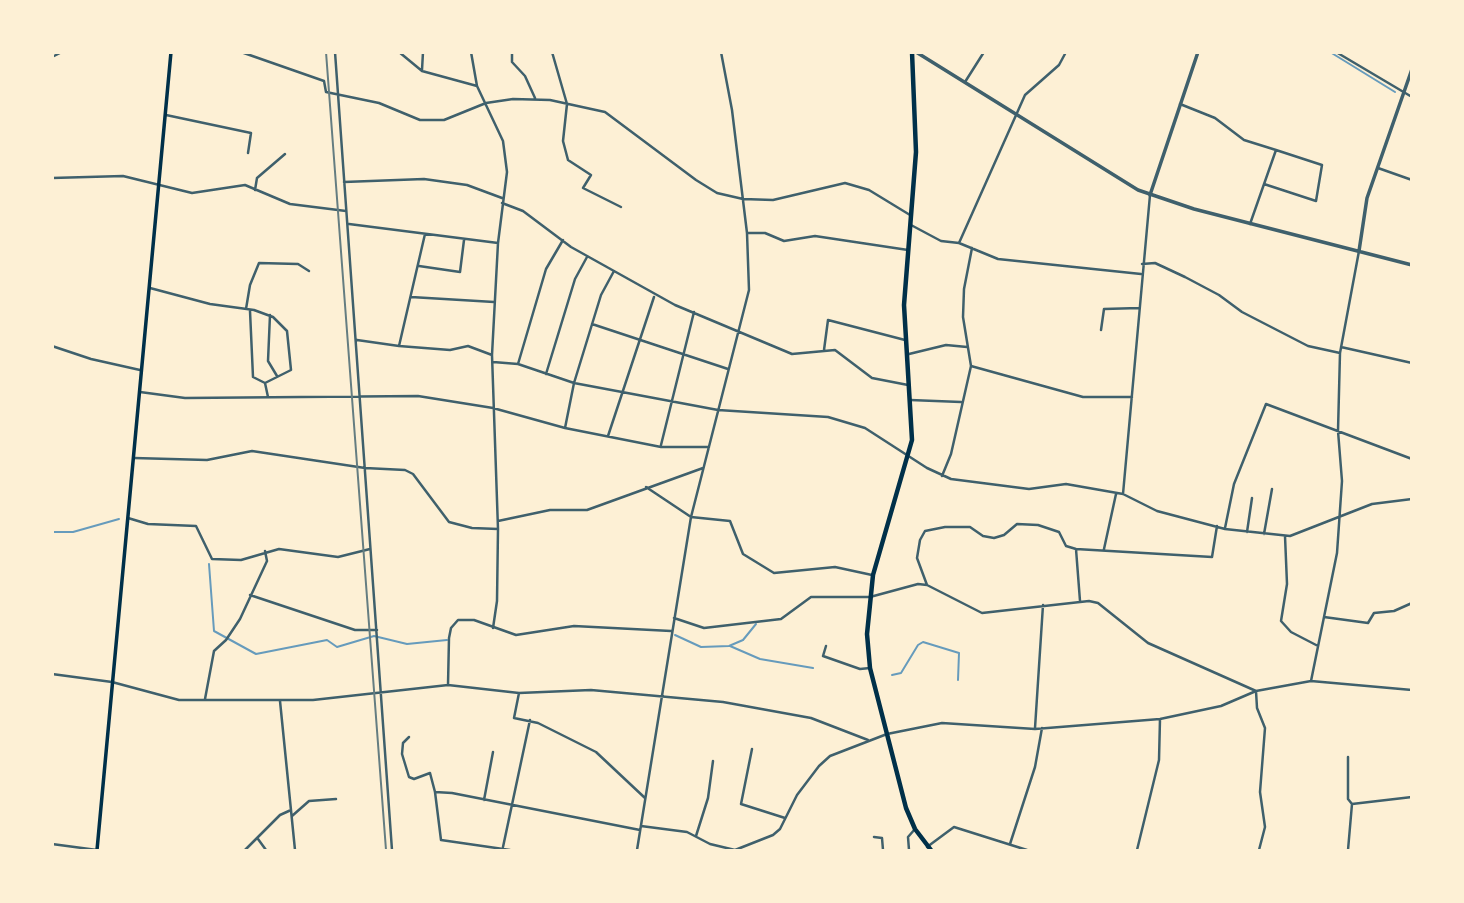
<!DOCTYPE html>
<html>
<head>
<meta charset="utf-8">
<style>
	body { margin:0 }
	#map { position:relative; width:1464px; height:903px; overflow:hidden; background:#fdf0d5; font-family:"IBM Plex Sans",sans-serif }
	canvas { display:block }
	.frame { position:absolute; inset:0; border:54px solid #fdf0d5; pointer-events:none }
</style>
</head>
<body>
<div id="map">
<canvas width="1464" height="903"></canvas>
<div class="frame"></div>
</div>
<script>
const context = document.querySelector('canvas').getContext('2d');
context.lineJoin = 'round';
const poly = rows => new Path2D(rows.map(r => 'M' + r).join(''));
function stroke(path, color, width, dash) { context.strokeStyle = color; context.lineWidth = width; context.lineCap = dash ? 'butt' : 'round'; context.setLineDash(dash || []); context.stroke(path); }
const stream = poly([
	[1330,52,1395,92],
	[52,532,73,532,119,519],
	[209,564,214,631,256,654,327,640,337,647,374,636,407,644,447,640],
	[675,635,701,647,729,646,743,640,756,624],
	[730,646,760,659,813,668],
	[892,675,901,673,918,645,923,642,959,653,958,680]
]);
const minor = poly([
	[241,52,324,81,326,92,379,103,420,120,444,120,486,103,513,99,550,100,605,112,696,180,717,193,743,199,773,200,845,183,869,190,910,215],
	[335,52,392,850],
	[399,52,422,71,477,86],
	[471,52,477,86,503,141,507,172,498,243,492,355,498,529,497,601,493,628],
	[512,52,512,62,525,76,535,98],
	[552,52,567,104,563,141,568,160,591,175,583,188,621,207],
	[1043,52,1052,52],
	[1336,52,1412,97],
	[52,57,62,52],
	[422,70,423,52],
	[965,82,984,52],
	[1180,104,1215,118,1244,140,1276,150],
	[166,115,251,133,248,153],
	[1378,168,1412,180],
	[52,178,123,176,192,193,245,185,290,204,346,211],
	[344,182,424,179,467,185,502,198],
	[255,190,257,178,285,154],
	[502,203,523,211,571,247,675,305,792,354,835,350,872,378,908,385],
	[349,224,498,243],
	[1250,224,1276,150,1322,165,1316,201,1264,184],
	[911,225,941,241,959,243,998,259,1141,274],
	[747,233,765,233,784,241,815,236,908,250],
	[425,234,399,346,450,350,468,346,492,355],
	[959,243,1025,95,1059,65,1066,52],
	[1142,264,1155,263,1185,277,1219,295,1242,312,1308,346,1340,353],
	[419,266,460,272,464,240],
	[150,288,210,304,254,310,273,317,287,331,291,370,265,383],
	[411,297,494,302],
	[246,309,250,285,259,263,298,264,309,271],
	[250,311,253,377,265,383,268,397],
	[270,315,268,361,277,376],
	[592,324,728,369],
	[1101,330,1104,309,1139,308],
	[357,340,399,346],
	[52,346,91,359,140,370],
	[1341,347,1412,363],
	[824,350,828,320,905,340],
	[909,354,946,345,967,347],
	[493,362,518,364,574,383,718,410,828,417,865,428,927,468,951,479,1029,489,1066,484,1123,494,1157,511,1225,529,1290,536,1372,504,1412,499],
	[518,364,546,269,563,240],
	[971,366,1083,397,1132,397],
	[546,374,575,279,587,257],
	[140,392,185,398,418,396,493,408,565,428,661,447,709,447],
	[910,400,961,402],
	[565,428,574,383,601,295,614,271],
	[608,436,654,297],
	[661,445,694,312],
	[134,458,207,460,252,451,365,468,405,470,413,474,449,522,472,528,498,529],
	[942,476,951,454,971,366,963,317,964,289,972,248],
	[646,487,691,517,730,521,743,554,774,573,835,567,872,575],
	[1123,494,1150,195],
	[128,518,148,524,196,526,212,559,241,560,279,549,338,557,370,549],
	[498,521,550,510,587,510,703,468],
	[1225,528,1234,484,1266,404,1412,459],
	[1247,532,1252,498],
	[1264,534,1272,489],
	[1285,536,1287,584,1281,621,1291,632,1318,646],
	[1076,549,1080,601],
	[1104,549,1116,494],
	[927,585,917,558,920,540,925,531,945,527,970,527,983,536,994,538,1004,535,1017,524,1038,525,1059,532,1066,546,1076,549,1212,557,1217,526],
	[250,595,355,630,377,630],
	[1324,617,1368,623,1374,613,1394,611,1412,603],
	[674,618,704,628,781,619,811,597,870,597,918,584,927,585,982,613,1089,601,1098,603,1148,643,1256,691],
	[826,646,823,656,860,669,870,668],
	[52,674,112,682,179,700,313,700,448,685,519,693,591,690,723,702,811,718,868,740],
	[1311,681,1337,553,1342,481,1338,431,1340,353,1359,251],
	[448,685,449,638,451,628,458,620,474,620,516,635,574,626,671,631],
	[1256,691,1257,708,1265,728,1260,792,1265,827,1259,850],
	[519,693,514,718,538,723,596,752,645,798],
	[205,699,214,651,226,640,240,619,267,561,265,551],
	[280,701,295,850],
	[1035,728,1043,605],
	[409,737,403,743,402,754,409,777,414,779,430,773,435,792],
	[752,749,741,804,785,818],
	[1348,757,1348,799,1352,804,1348,850],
	[484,800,493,752],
	[1352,804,1412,797],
	[292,816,309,801,336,799],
	[641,826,687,832,710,844,735,850],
	[696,836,708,798,713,761],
	[874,837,882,838,883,850],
	[258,839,266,850],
	[52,844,97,850],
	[1010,844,1035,767,1042,728],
	[503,847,530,720],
	[927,847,954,827,1027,850],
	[245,850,280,815,291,810],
	[510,850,441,840,435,792,452,793,640,830],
	[637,850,691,517,749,290,747,233,732,110,721,52],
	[735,850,773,835,780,829,797,795,819,766,830,756,887,734,942,723,1035,729,1160,719,1221,706,1256,691,1311,681,1412,690],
	[909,850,908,837,915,829],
	[1137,850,1159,760,1160,719]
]);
const tertiary = poly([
	[916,52,1138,190,1194,209,1412,265],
	[1150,195,1198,52],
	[1359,251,1367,198,1412,69]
]);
const secondary = poly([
	[97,850,171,52]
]);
const primary = poly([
	[912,52,916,152,904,305,912,440,873,575,867,634,870,668,906,808,915,829,931,850]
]);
const rail = poly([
	[326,52,386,850]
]);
stroke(stream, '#669bbc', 2);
stroke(minor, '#3f606c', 2.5);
stroke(tertiary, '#3f606c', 3.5);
stroke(secondary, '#003049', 3.5);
stroke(primary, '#003049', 4.5);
stroke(rail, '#657d81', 2);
</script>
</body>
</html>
